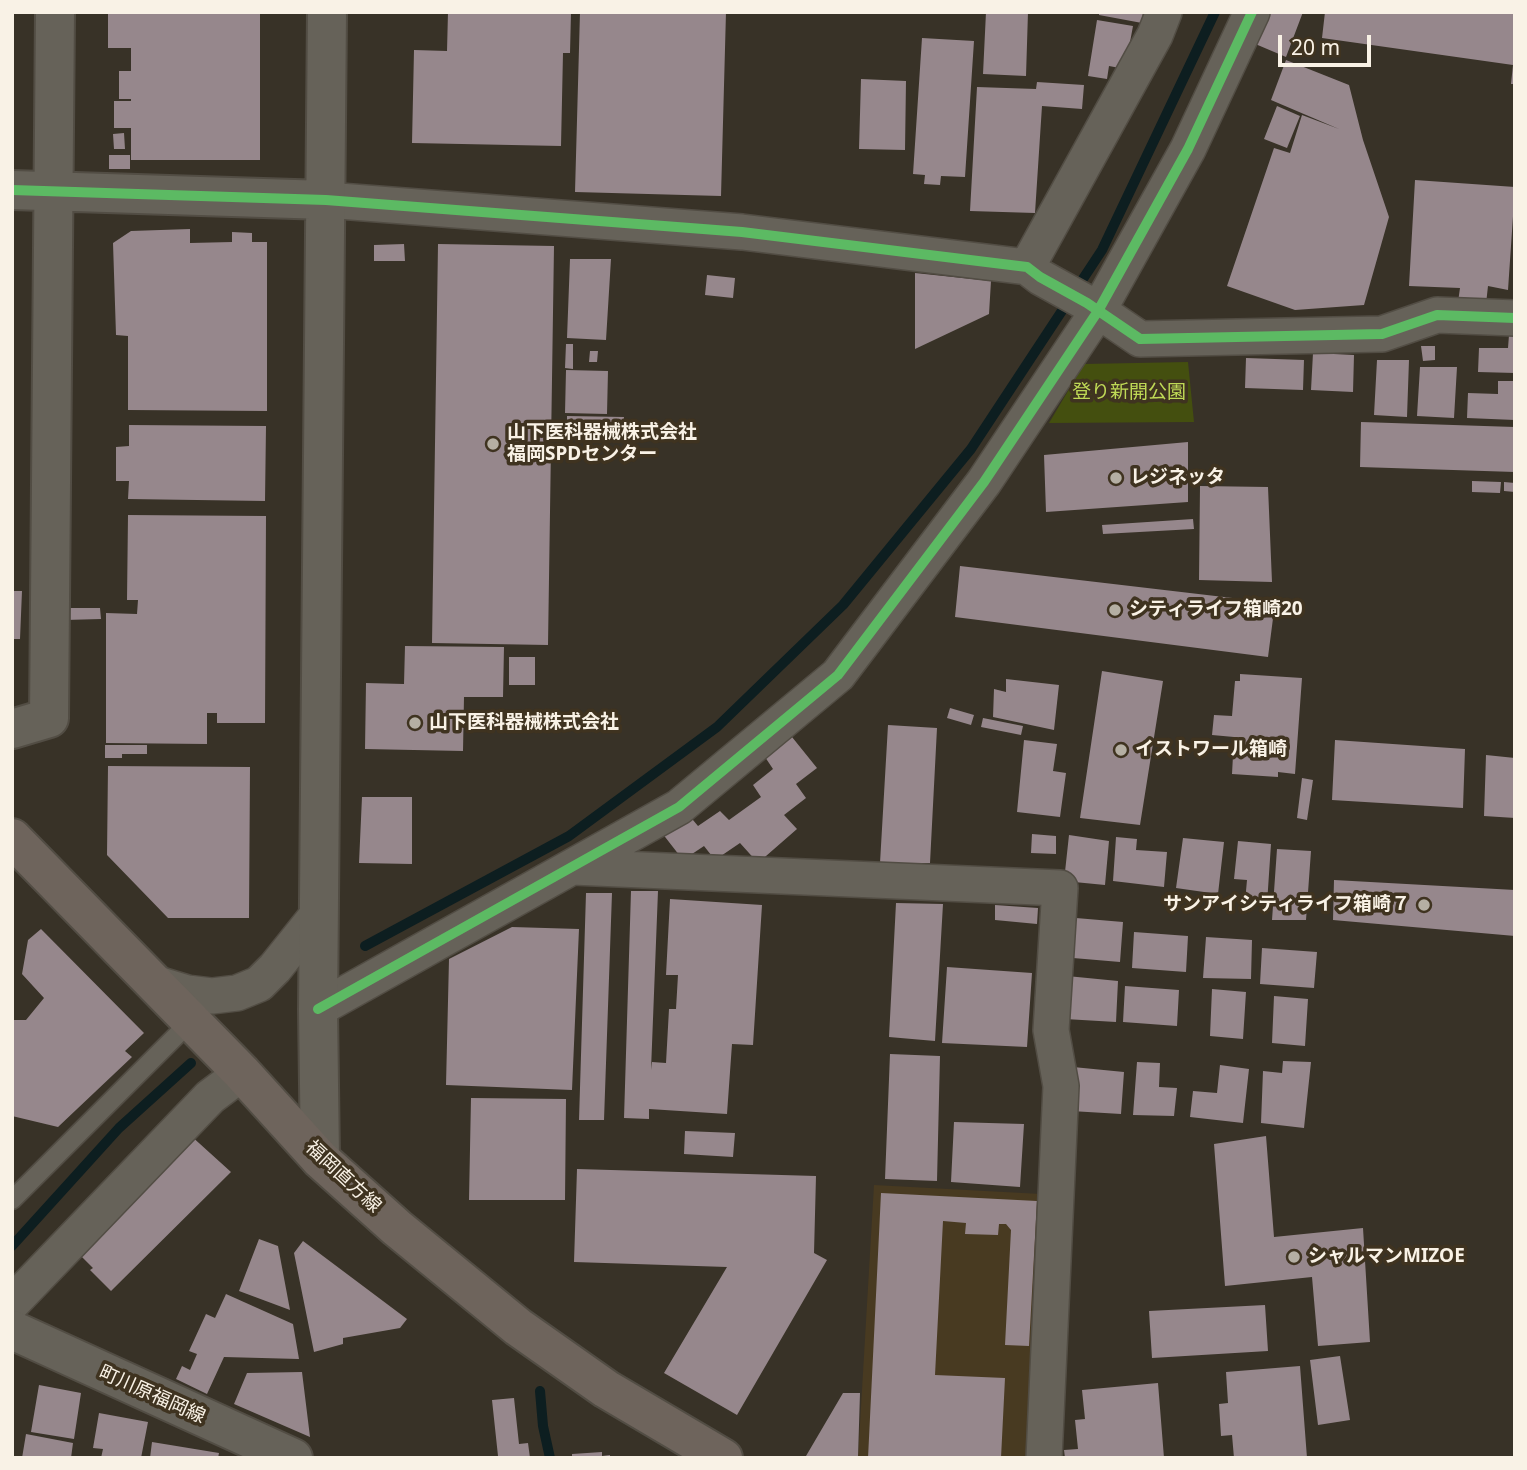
<!DOCTYPE html>
<html>
<head>
<meta charset="utf-8">
<style>
	body { margin:0 }
	#map { position:relative; width:1527px; height:1470px; overflow:hidden; background:#383227; font-family:"Noto Sans",sans-serif }
	canvas { display:block }
	.frame { position:absolute; inset:0; border:14px solid #f9f2e6; pointer-events:none }
	.scale { position:absolute; left:1278px; top:35px; width:93px; height:32px; box-sizing:border-box; border:4px solid #f9f2e6; border-top:0; padding-left:9px; font-size:21px; line-height:24px; white-space:nowrap; color:#f9f2e6; -webkit-text-stroke:5px #3f3320; paint-order:stroke }
</style>
</head>
<body>
<div id="map">
<canvas width="1527" height="1470"></canvas>
<div class="frame"></div>
<div class="scale">20 m</div>
</div>
<script>
const context = document.querySelector('canvas').getContext('2d');
context.lineJoin = 'round';
function paint(path, color) { context.fillStyle = color; context.fill(path, 'evenodd'); }
const poly = rows => new Path2D(rows.map(r => 'M' + r).join(''));
function stroke(path, color, width, dash) { context.strokeStyle = color; context.lineWidth = width; context.lineCap = dash ? 'butt' : 'round'; context.setLineDash(dash || []); context.stroke(path); }
function label(font, color, halo, rows, align = 'center') {
  context.font = font + ' "Noto Sans","Noto Sans JP",sans-serif'; context.lineWidth = 7; context.setLineDash([]); context.textBaseline = 'middle'; context.strokeStyle = halo; context.fillStyle = color; for (const [text, x, y, turn = 0] of rows) {
    context.save(); context.translate(x, y); context.rotate((+turn || 0) * Math.PI / 180); context.textAlign = isNaN(turn) ? turn : align; if (halo) context.strokeText(text, 0, 0); context.fillText(text, 0, 0); context.restore();
  }
}
const built = poly([
	[874,1185,1041,1194,1032,1458,858,1458]
]);
const green = poly([
	[1188,362,1194,422,1049,423,1084,364]
]);
const stream = poly([
	[365,946,569,836,717,727,843,605,971,449,1102,250,1215,12],
	[12,1246,119,1128,191,1063],
	[540,1391,543,1426,550,1458]
]);
const building = poly([
	[108,12,260,12,260,160,131,160,131,128,114,128,114,101,131,101,131,99,119,99,119,71,131,71,131,48,108,48],
	[448,12,571,12,570,53,563,53,561,146,412,143,414,50,447,51],
	[580,12,726,12,721,196,575,192],
	[986,12,1028,12,1026,76,983,74],
	[1099,12,1143,12,1142,23,1099,15],
	[1266,12,1303,12,1286,57,1253,43],
	[1325,12,1515,12,1515,84,1511,84,1513,65,1322,38],
	[1097,20,1133,26,1125,69,1109,66,1107,79,1088,76],
	[922,38,974,41,965,177,941,176,940,185,924,184,925,175,913,174],
	[1286,60,1349,85,1363,140,1389,217,1364,305,1295,310,1227,286,1274,148,1290,153,1302,115,1339,129,1271,100],
	[861,79,906,81,905,150,859,149],
	[1037,82,1084,85,1082,109,1042,106,1035,213,970,211,977,87,1036,89],
	[1277,106,1300,116,1287,148,1264,139],
	[124,133,125,149,114,149,113,134],
	[109,155,130,155,130,169,109,169],
	[1415,180,1515,187,1508,290,1488,286,1486,304,1458,302,1460,288,1409,286],
	[190,229,190,243,232,242,232,232,252,233,252,242,267,242,267,411,128,410,128,336,116,335,113,243,131,231],
	[404,244,405,261,374,261,374,245],
	[438,244,554,246,548,645,432,643],
	[570,259,611,259,606,340,567,338],
	[915,273,991,281,989,314,915,349],
	[707,275,735,278,733,298,705,295],
	[1509,335,1515,335,1515,373,1478,372,1479,348,1508,348],
	[566,344,573,344,573,369,565,368],
	[1421,346,1435,346,1435,360,1423,361],
	[590,351,598,351,597,362,589,362],
	[1313,353,1354,355,1353,392,1311,390],
	[1246,358,1304,360,1303,390,1245,388],
	[1377,360,1409,360,1407,417,1374,415],
	[1420,367,1457,367,1454,418,1417,416],
	[566,370,608,371,607,414,565,413],
	[1498,381,1515,381,1515,420,1467,418,1468,393,1498,394],
	[567,416,624,417,623,428,567,427],
	[1361,422,1515,427,1515,472,1360,467],
	[129,425,266,426,265,501,128,499,129,481,116,481,116,447,129,446],
	[1188,442,1188,502,1046,512,1044,455],
	[1472,481,1501,482,1500,493,1472,492],
	[1504,482,1515,483,1515,492,1504,491],
	[1200,486,1268,487,1272,582,1199,580],
	[128,515,266,516,265,723,217,723,217,713,207,713,207,744,106,743,106,613,137,614,138,600,127,600],
	[1193,519,1194,529,1103,534,1102,525],
	[960,566,1275,603,1268,657,955,617],
	[12,591,22,591,20,639,12,639],
	[65,608,100,608,101,619,65,620],
	[405,646,504,647,503,697,464,697,463,751,365,749,366,683,404,684],
	[509,657,535,657,535,685,509,685],
	[1102,671,1163,681,1140,825,1080,818],
	[1240,674,1302,678,1295,774,1278,772,1278,777,1232,774,1234,737,1212,735,1214,715,1232,716,1235,681,1240,681],
	[1006,679,1059,685,1054,730,993,717,994,689,1006,692],
	[950,708,974,715,971,725,947,718],
	[983,718,1023,726,1021,735,981,727],
	[888,725,937,728,930,863,880,863],
	[792,737,817,768,796,784,806,798,784,815,797,829,758,863,740,843,715,860,704,846,683,860,662,833,688,814,698,826,720,811,729,820,761,797,753,785,773,769,765,757],
	[1024,740,1057,744,1053,771,1066,773,1060,817,1017,812],
	[1335,740,1465,749,1463,808,1332,800],
	[105,745,147,745,147,754,122,754,122,758,105,758],
	[1486,755,1515,758,1515,818,1484,816],
	[108,766,250,767,249,918,168,918,107,855],
	[1302,778,1313,780,1307,820,1297,818],
	[362,797,412,797,412,864,359,863],
	[1032,834,1056,836,1056,854,1031,853],
	[1069,835,1109,841,1105,885,1064,881],
	[1116,837,1137,839,1136,850,1167,852,1164,887,1113,881],
	[1183,838,1224,842,1218,894,1176,888],
	[1238,841,1271,844,1267,904,1245,902,1247,880,1234,879],
	[1277,849,1311,851,1306,920,1272,920],
	[1334,880,1515,890,1515,936,1333,920],
	[631,891,658,891,651,1070,652,1062,666,1063,669,1009,676,1009,678,975,666,975,670,899,762,905,753,1045,732,1044,727,1114,649,1109,649,1119,624,1118],
	[586,893,612,893,604,1120,579,1120],
	[896,903,943,904,935,1041,889,1037],
	[995,905,1038,908,1037,924,995,920],
	[1076,918,1123,922,1120,962,1073,958],
	[512,927,579,929,572,1090,446,1085,449,959],
	[41,929,144,1033,125,1051,132,1057,58,1127,12,1116,12,1027,14,1020,26,1020,44,998,22,974,28,940],
	[1134,932,1188,936,1186,972,1132,968],
	[1206,937,1252,940,1251,979,1203,978],
	[1262,948,1317,952,1314,988,1260,984],
	[947,967,1032,973,1027,1047,942,1043],
	[1067,976,1118,981,1116,1022,1065,1019],
	[1125,986,1179,990,1177,1026,1123,1022],
	[1212,989,1246,992,1243,1039,1210,1036],
	[1274,996,1308,999,1305,1046,1272,1043],
	[890,1054,940,1056,937,1181,885,1179],
	[1283,1061,1311,1062,1304,1128,1261,1123,1263,1071,1282,1073],
	[1137,1062,1160,1063,1159,1087,1177,1088,1174,1116,1133,1115],
	[1220,1065,1249,1069,1243,1123,1190,1117,1193,1091,1217,1093],
	[1073,1067,1124,1072,1121,1114,1071,1111],
	[471,1098,566,1099,565,1200,469,1200],
	[954,1122,1024,1124,1020,1187,951,1182],
	[685,1131,735,1133,733,1157,684,1154],
	[189,1134,231,1172,111,1291,90,1270,93,1268,79,1254],
	[1266,1136,1274,1237,1363,1228,1370,1342,1318,1346,1312,1277,1225,1286,1214,1144],
	[577,1169,816,1176,814,1253,827,1260,737,1415,664,1373,727,1267,574,1262],
	[881,1193,1037,1201,1029,1346,1005,1345,1011,1230,1006,1224,999,1224,998,1235,965,1234,966,1223,943,1221,935,1375,1005,1378,1001,1458,868,1458],
	[259,1239,278,1246,290,1310,239,1291],
	[303,1241,407,1319,400,1328,343,1338,343,1344,314,1352,294,1253],
	[226,1294,293,1324,299,1359,224,1357,207,1394,176,1379,182,1366,190,1370,197,1354,189,1351,206,1314,215,1318],
	[1265,1305,1268,1351,1152,1358,1149,1311],
	[1340,1356,1350,1420,1318,1425,1310,1360],
	[1300,1366,1307,1458,1234,1458,1232,1435,1221,1436,1219,1404,1228,1403,1226,1372],
	[302,1372,310,1437,234,1404,247,1373],
	[1158,1383,1164,1458,1065,1458,1064,1450,1078,1449,1075,1420,1085,1419,1082,1390],
	[39,1385,81,1393,74,1439,31,1432],
	[843,1393,860,1393,858,1457,809,1458,806,1456],
	[514,1398,519,1444,528,1443,530,1458,498,1456,492,1400],
	[99,1413,148,1422,141,1458,101,1458,103,1449,93,1448],
	[26,1434,73,1443,71,1458,22,1458],
	[152,1442,219,1453,218,1458,150,1458],
	[602,1452,602,1456,610,1455,610,1458,572,1458,572,1454]
]);
const lane = poly([
	[12,1200,191,1021]
]);
const street = poly([
	[326,200,742,232,1027,267,1040,277,1087,303,1140,339,1382,334,1437,315,1515,318],
	[1027,267,1155,35,1164,12],
	[573,867,1060,888,1051,1030,1061,1086,1044,1458],
	[154,983,187,993,212,996,237,993,259,984,275,968,319,913],
	[318,1009,679,807,838,675,984,482,1098,311,1188,149,1252,12],
	[12,1303,210,1097,242,1073]
]);
const secondary = poly([
	[12,190,326,200],
	[12,729,49,718,55,12],
	[320,1159,318,1009,327,12],
	[12,1330,293,1458]
]);
const primary = poly([
	[12,838,242,1073,320,1159,397,1228,518,1327,606,1389,723,1458]
]);
const cycleway = poly([
	[12,190,326,200,742,232,1027,267,1040,277,1087,303,1140,339,1382,334,1437,315,1515,318],
	[318,1009,679,807,838,675,984,482,1098,311,1188,149,1252,12]
]);
const markers = [
	[493,444,7,"#b5afa3"],
	[1116,478,7,"#b5afa3"],
	[1115,610,7,"#b5afa3"],
	[415,723,7,"#b5afa3"],
	[1121,750,7,"#b5afa3"],
	[1424,905,7,"#b5afa3"],
	[1294,1257,7,"#b5afa3"]
];
const parkNames = [
	["登り新開公園",1129,393]
];
const poiNames = [
	["山下医科器械株式会社",507,433],
	["福岡SPDセンター",507,455],
	["レジネッタ",1130,478],
	["シティライフ箱崎20",1129,610],
	["山下医科器械株式会社",429,723],
	["イストワール箱崎",1135,750],
	["サンアイシティライフ箱崎７",1410,905,"right"],
	["シャルマンMIZOE",1308,1257]
];
const streetNames = [
	["福岡直方線",343,1177,43],
	["町川原福岡線",152,1395,24]
];
paint(built, '#483a21');
paint(green, '#444f0f');
stroke(stream, '#0d1e20', 10);
paint(building, '#96878c');
stroke(lane, '#524d44', 21);
stroke(street, '#524d44', 38);
stroke(secondary, '#524d44', 42);
stroke(primary, '#524d44', 42);
stroke(lane, '#666259', 18);
stroke(street, '#666259', 35);
stroke(secondary, '#666259', 38);
stroke(primary, '#6e645c', 38);
stroke(cycleway, '#5cba63', 10);
for (const [x, y, r, color] of markers) { const dot = new Path2D(); dot.arc(x, y, r, 0, 2 * Math.PI); context.fillStyle = color; context.fill(dot); stroke(dot, '#3f3320', 2.5); }
label('19px', '#bfd956', '#3f3320', parkNames);
label('bold 19px', '#f9f2e6', '#3f3320', poiNames, 'left');
label('19px', '#f9f2e6', '#3f3320', streetNames);
</script>
</body>
</html>
